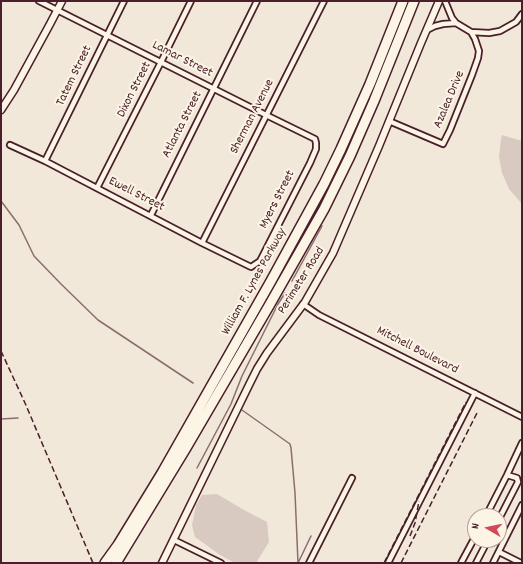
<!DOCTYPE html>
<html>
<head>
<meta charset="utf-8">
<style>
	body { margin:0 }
	#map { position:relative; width:523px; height:564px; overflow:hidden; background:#f1e8da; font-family:Dekko,sans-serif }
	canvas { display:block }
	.frame { position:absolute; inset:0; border:2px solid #4a1f2b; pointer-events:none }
	.north { position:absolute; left:467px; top:508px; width:40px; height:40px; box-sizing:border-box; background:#fcf5e5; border:1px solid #b59f9b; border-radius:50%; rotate:279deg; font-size:11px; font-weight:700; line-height:16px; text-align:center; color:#4a1f2b }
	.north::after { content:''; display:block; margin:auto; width:14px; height:18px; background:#d1495b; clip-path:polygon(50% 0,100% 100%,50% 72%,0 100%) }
</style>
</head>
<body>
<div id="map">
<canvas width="523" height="564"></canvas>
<div class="frame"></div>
<div class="north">N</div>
</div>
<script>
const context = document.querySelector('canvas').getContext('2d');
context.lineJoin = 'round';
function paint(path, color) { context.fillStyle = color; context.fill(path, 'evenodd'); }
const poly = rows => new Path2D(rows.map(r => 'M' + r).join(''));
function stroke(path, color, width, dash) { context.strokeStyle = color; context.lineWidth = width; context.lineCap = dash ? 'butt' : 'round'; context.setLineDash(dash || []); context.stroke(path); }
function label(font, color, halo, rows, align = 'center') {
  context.font = font + ' Dekko,sans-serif'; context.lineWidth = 4; context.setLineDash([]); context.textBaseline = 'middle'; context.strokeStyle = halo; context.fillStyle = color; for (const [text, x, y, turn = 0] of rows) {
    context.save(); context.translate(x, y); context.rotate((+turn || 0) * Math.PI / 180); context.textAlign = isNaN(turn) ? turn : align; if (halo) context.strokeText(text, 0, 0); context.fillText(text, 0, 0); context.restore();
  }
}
const green = poly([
	[502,135,522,141,522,204,509,189,502,173,499,157,501,139],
	[217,494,244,510,267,522,269,542,256,563,235,563,220,555,195,537,192,525,196,505,202,495]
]);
const stream = poly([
	[1,201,19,225,34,256,61,284,98,320,193,383],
	[292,281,322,226],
	[242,410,290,444,291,448,295,493,298,563],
	[1,419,18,418],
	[197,468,231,404,242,376,278,304,285,293],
	[299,561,311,536]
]);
const minor = poly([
	[445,1,452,18,456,23,471,32,489,33,500,31,516,22,522,14],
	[427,30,435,26,443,24,456,23],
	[389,121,443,144,450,130,472,75,478,58,479,51,475,39,471,32],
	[10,145,45,161,202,243,251,267,260,261,310,163,316,149,316,143,315,139,266,115,39,1],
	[45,161,124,1],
	[97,188,161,62,191,1],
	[151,215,257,1],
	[202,243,324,1],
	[303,304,319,315,522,417],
	[486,516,507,475,522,443],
	[499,519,518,482,517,478,507,475],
	[174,540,221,563],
	[499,552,521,563],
	[309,563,352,478],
	[388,563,475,393],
	[461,563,475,537],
	[476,563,488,540],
	[493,563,522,505]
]);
const tertiary = poly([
	[1,110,14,90,50,24,62,1],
	[162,563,249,385,257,369,267,353,305,302,333,253,379,146,421,43,439,1]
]);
const motorway = poly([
	[105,563,118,545,162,473,271,281,324,184,341,149,370,84,403,1],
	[116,563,186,448,270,304,324,209,350,156,374,101,414,1]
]);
const rail = poly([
	[1,351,25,403,93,563],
	[410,536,415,523,419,501],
	[384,563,466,402],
	[401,563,478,411]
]);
const streetNames = [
	["Lamar Street",182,60,27],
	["Tatem Street",75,76,-64],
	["Dixon Street",135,90,-63],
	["Azalea Drive",450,100,-67],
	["Sherman Avenue",253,117,-63],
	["Atlanta Street",183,125,-63],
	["Ewell Street",136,195,27],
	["Myers Street",278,200,-63],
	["Perimeter Road",302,281,-58],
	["William F. Lynes Parkway",255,282,-61],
	["Mitchell Boulevard",417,351,27]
];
paint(green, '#d8cac0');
stroke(stream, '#8b6d6f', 1.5);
stroke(minor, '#4a1f2b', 8);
stroke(tertiary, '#4a1f2b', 9);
stroke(motorway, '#4a1f2b', 12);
stroke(minor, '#fcf5e5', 4.5);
stroke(tertiary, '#fcf5e5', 6);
stroke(motorway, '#fcf5e5', 9);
stroke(rail, '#4a1f2b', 1.5, [6, 3]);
label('13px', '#4a1f2b', '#fcf5e5', streetNames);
</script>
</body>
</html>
